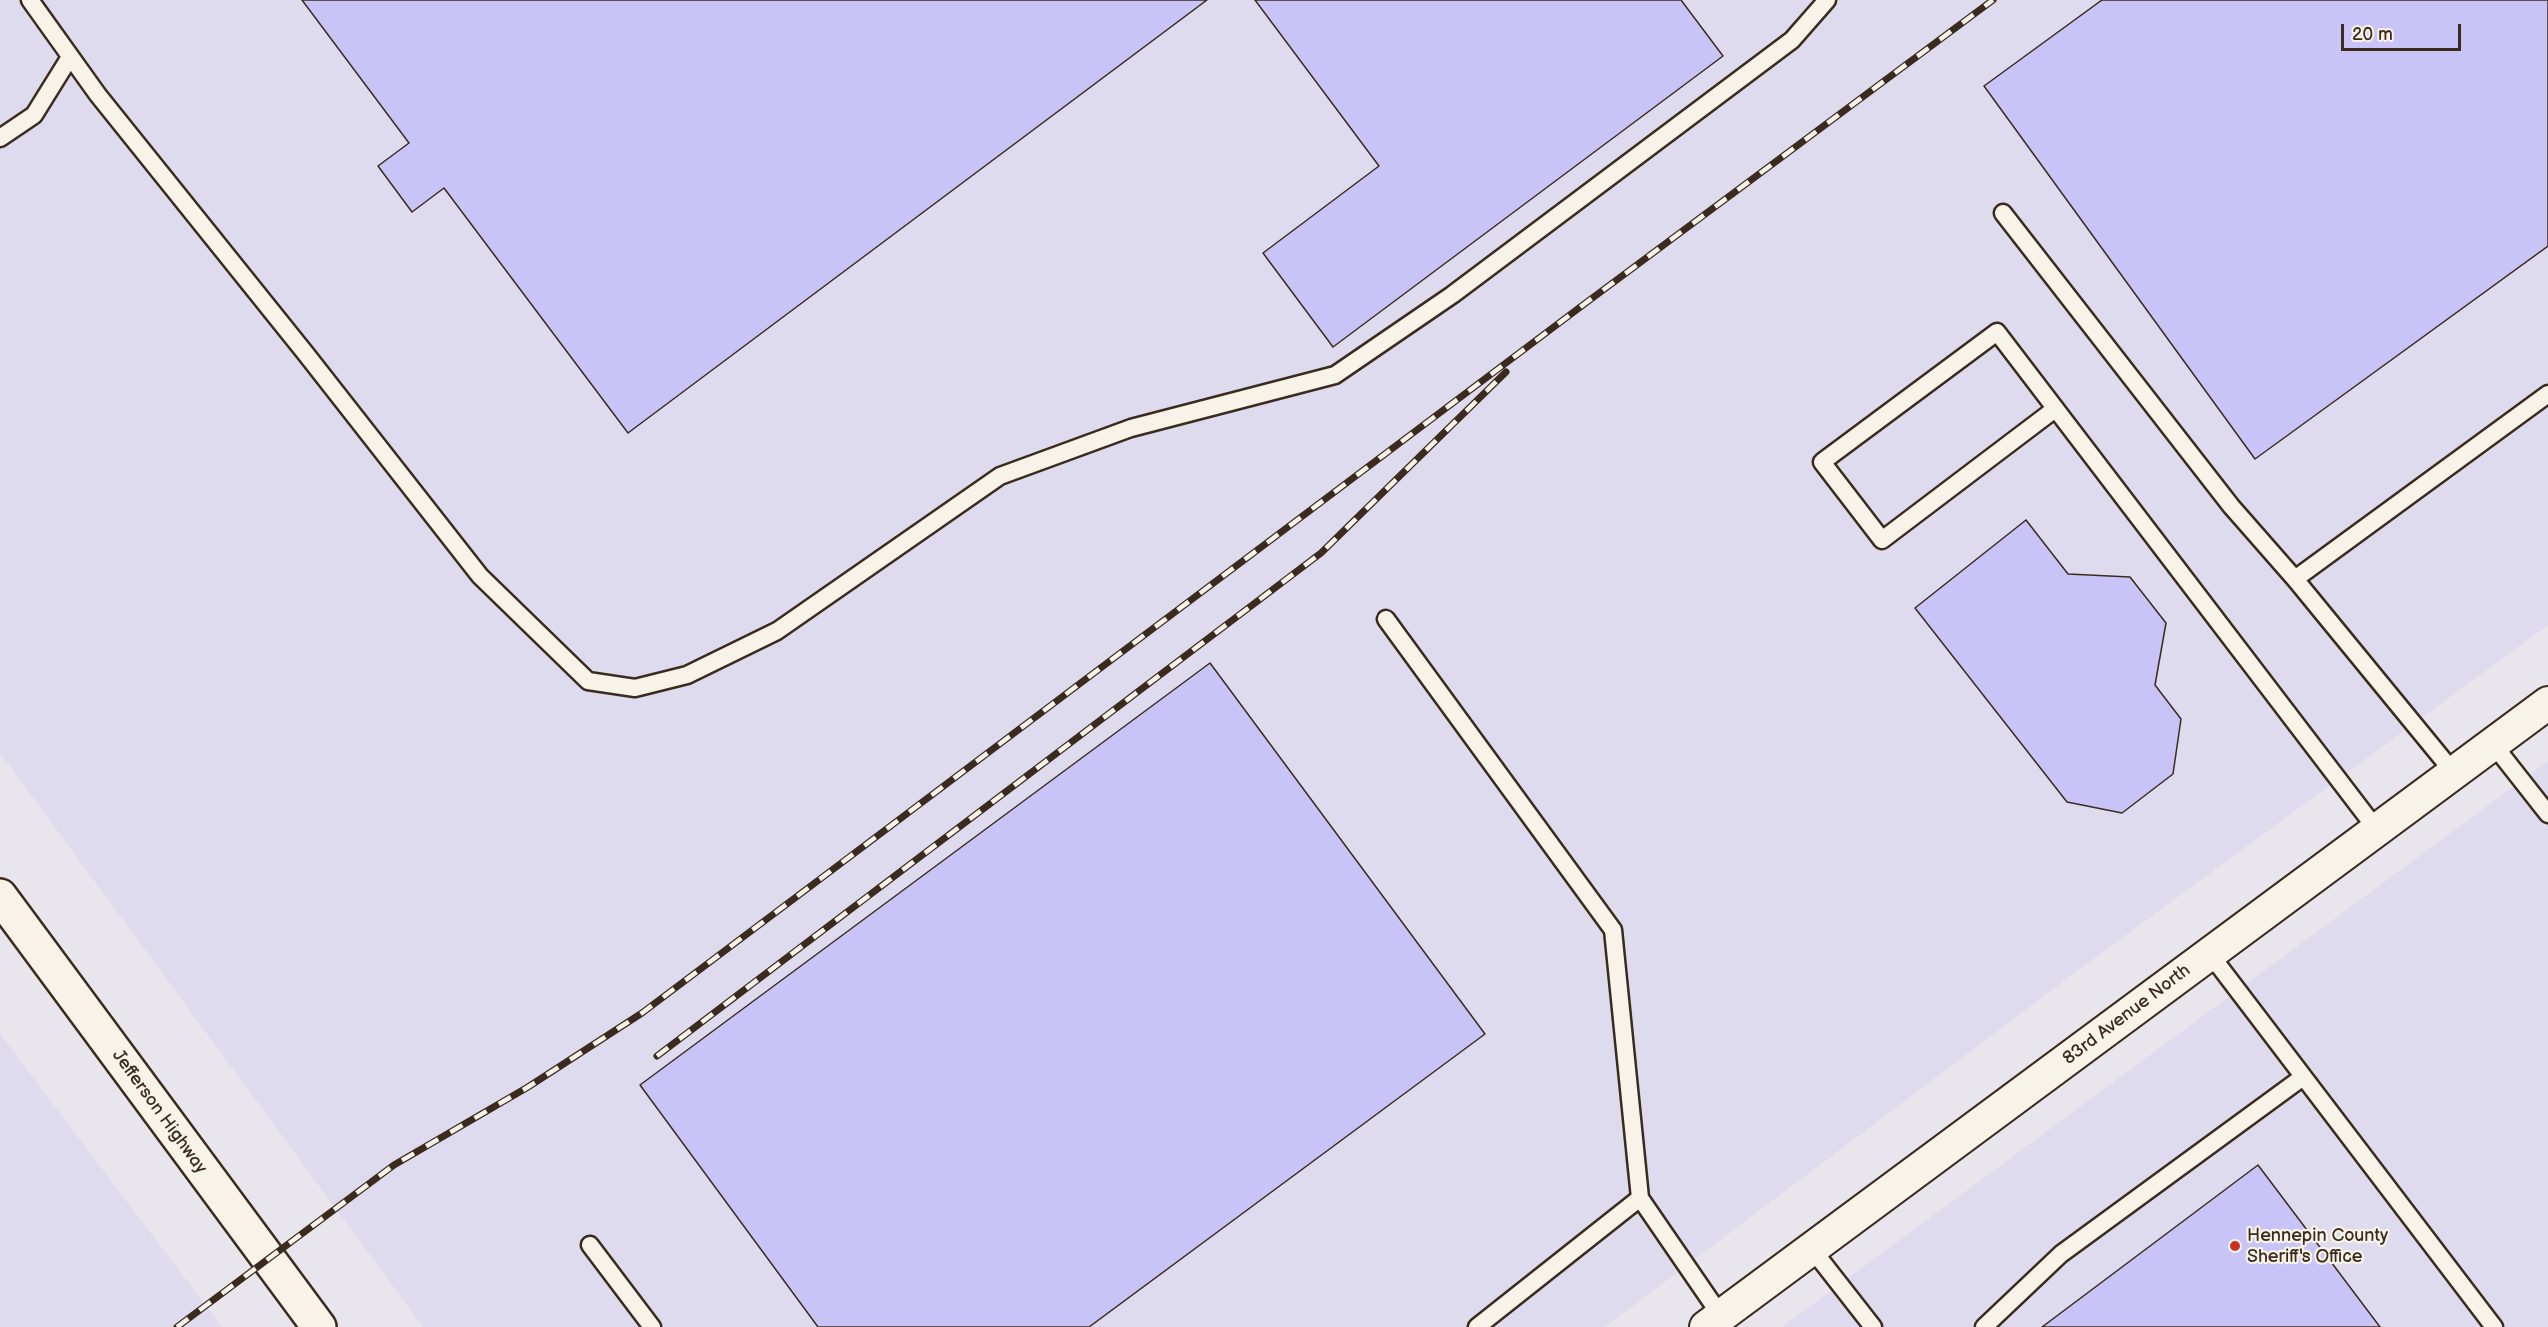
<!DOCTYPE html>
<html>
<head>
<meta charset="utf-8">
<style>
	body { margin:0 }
	#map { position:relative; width:2548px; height:1327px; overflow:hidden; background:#e9e5ec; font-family:"Balsamiq Sans",sans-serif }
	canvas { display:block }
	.scale { position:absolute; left:2341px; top:24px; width:120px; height:27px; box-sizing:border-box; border:3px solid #3b2a1e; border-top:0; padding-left:8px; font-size:18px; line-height:21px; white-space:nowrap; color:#3b2a1e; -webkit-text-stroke:4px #f7f3e8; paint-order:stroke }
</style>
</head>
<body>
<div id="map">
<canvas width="2548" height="1327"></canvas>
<div class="scale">20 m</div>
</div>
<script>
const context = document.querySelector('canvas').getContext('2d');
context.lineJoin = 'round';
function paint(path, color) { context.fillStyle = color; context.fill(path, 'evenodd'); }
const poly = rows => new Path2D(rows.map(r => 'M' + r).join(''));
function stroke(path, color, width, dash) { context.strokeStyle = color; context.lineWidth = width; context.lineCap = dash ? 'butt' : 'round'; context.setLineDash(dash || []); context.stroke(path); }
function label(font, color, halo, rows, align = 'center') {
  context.font = font + ' "Balsamiq Sans",sans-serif'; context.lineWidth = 4.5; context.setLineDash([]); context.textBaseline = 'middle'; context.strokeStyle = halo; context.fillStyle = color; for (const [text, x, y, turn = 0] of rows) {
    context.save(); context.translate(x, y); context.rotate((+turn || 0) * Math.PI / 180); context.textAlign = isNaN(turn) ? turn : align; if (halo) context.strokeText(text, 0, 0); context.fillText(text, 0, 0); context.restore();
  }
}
const built = poly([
	[0,0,2548,0,2548,625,2077,971,1605,1327,423,1327,0,753],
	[2548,761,2548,1327,1782,1327],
	[0,1034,222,1327,0,1327]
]);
const building = poly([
	[302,0,1207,0,628,433,444,188,412,212,378,166,409,143,302,0],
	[1255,0,1681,0,1723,56,1333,347,1263,253,1379,166,1255,0],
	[2102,0,2548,0,2548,246,2255,459,1984,86,2102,0],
	[2026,520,2068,574,2130,577,2166,623,2155,685,2181,719,2173,774,2122,813,2067,802,1915,608,2026,520],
	[1210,663,1485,1034,1089,1327,818,1327,640,1085,1210,663],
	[2258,1165,2380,1327,2042,1327,2258,1165]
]);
const service = poly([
	[30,0,98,95,306,354,480,576,588,681,635,688,687,675,777,631,1000,476,1131,428,1335,375,1452,295,1792,40,1827,0],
	[0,138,34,115,70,57],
	[2003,213,2231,506,2295,579],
	[2055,409,1882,540,1822,462,1997,332,2377,830],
	[1386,619,1613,930,1640,1198,1477,1327],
	[2493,744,2548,814],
	[2454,773,2295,579,2548,394],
	[2210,954,2494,1327],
	[1640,1198,1721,1316],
	[590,1245,652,1327],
	[1812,1249,1873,1327],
	[1984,1327,2061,1254,2303,1077]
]);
const minor = poly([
	[1706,1327,2548,703]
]);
const tertiary = poly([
	[0,896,319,1327]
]);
const rail = poly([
	[657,1056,1321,553,1506,372],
	[177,1327,394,1165,528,1087,642,1013,1583,305,1993,0]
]);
const markers = [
	[2235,1246,6,"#c8321e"]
];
const streetNames = [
	["83rd Avenue North",2127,1015,-37],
	["Jefferson Highway",159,1112,54]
];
const poiNames = [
	["Hennepin County",2247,1236],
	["Sheriff's Office",2247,1257]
];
paint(built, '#dfdbef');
paint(building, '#c9c4f7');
stroke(building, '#3b2a1e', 1.5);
stroke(service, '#3b2a1e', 21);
stroke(minor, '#3b2a1e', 36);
stroke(tertiary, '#3b2a1e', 38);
stroke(service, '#f7f3e8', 16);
stroke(minor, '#f7f3e8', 32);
stroke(tertiary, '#f7f3e8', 33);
stroke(rail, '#3b2a1e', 7);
stroke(rail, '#f7f3e8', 4.5, [14]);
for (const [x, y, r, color] of markers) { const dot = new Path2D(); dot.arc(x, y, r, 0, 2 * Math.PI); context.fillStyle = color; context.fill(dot); stroke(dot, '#f7f3e8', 2); }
label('18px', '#3b2a1e', '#f7f3e8', streetNames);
label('18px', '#3b2a1e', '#f7f3e8', poiNames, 'left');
</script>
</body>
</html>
